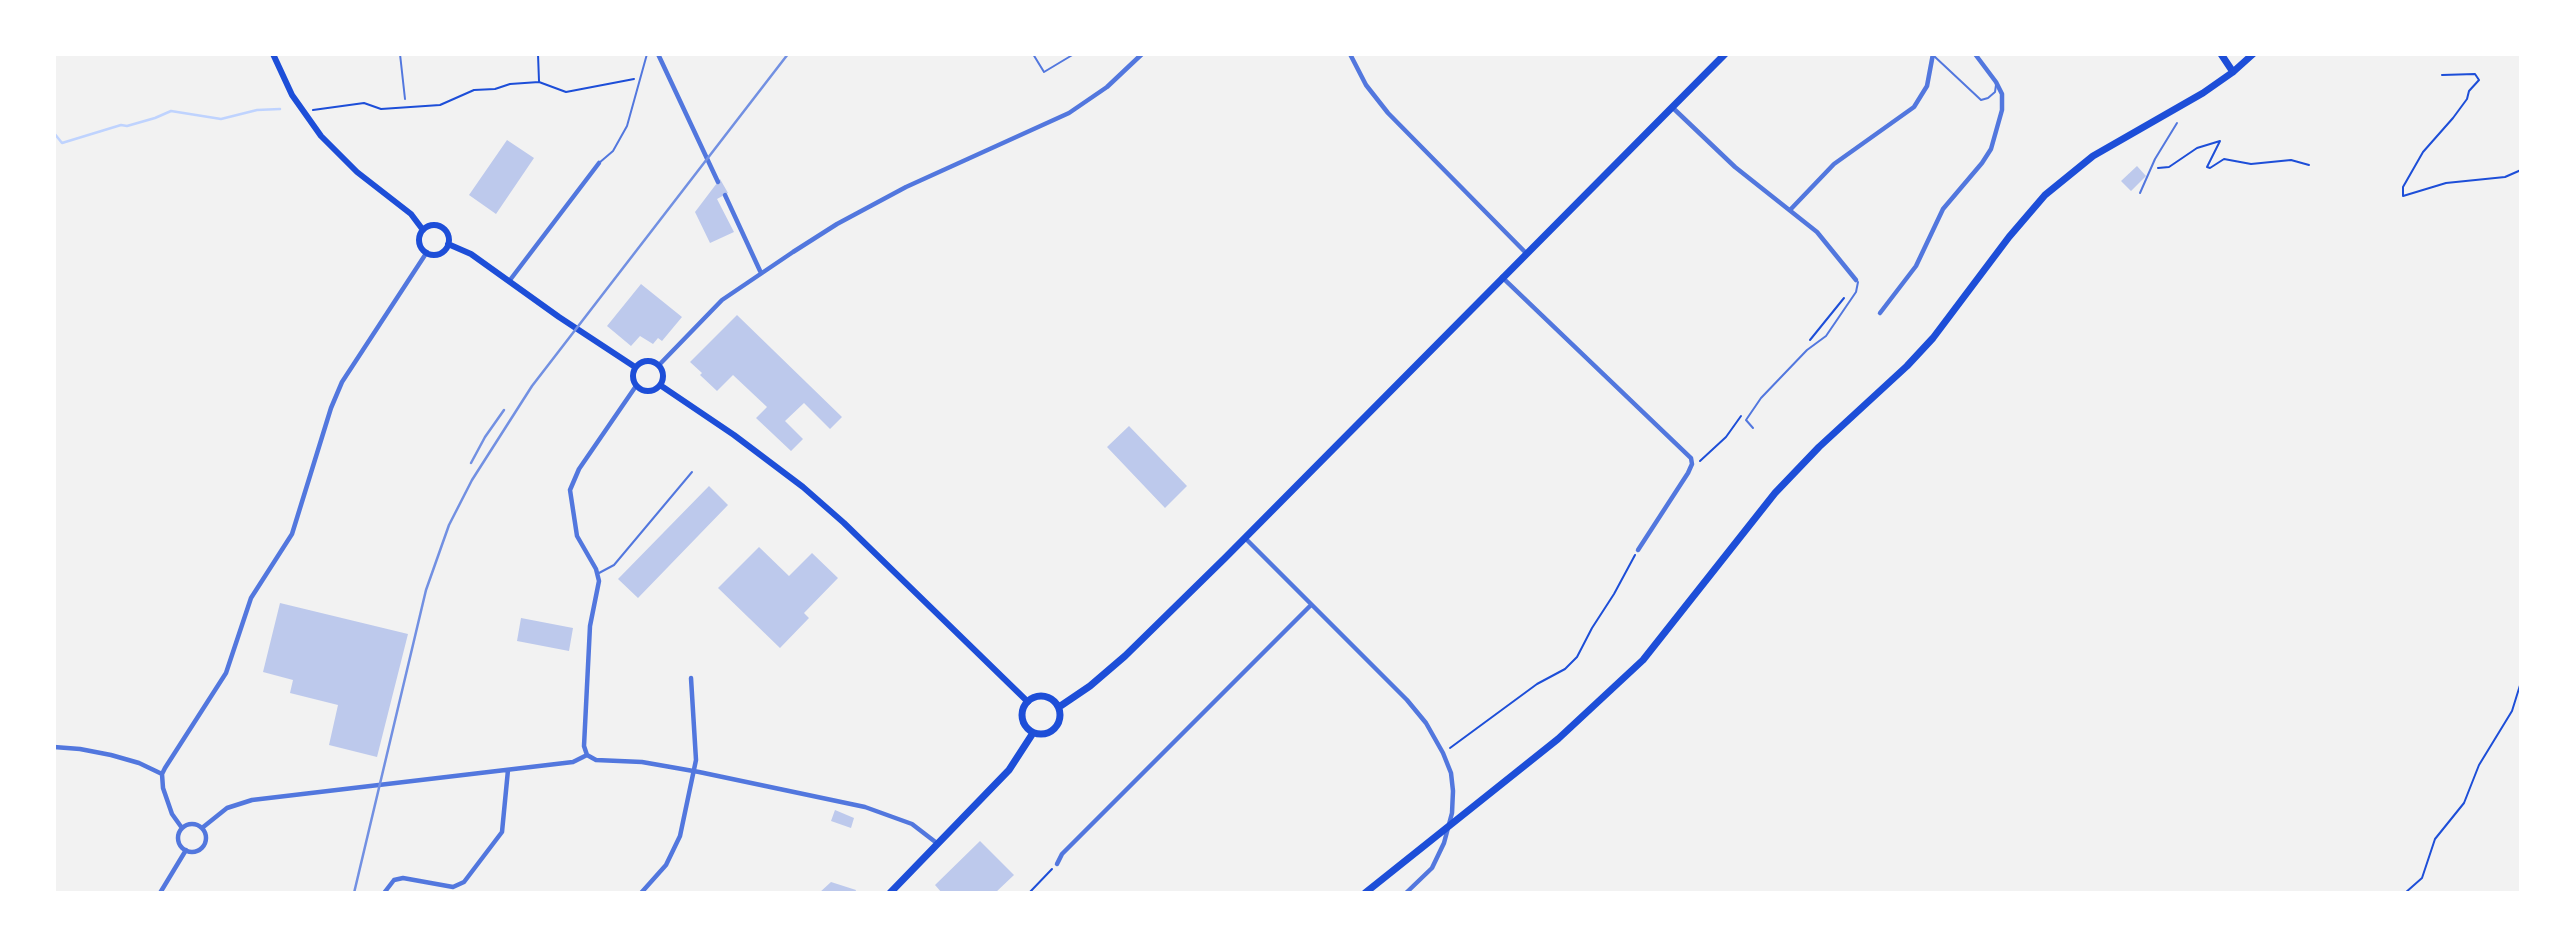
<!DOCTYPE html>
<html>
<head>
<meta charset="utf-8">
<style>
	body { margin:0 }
	#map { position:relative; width:2575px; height:947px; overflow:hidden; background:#f2f2f2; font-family:"Space Grotesk",sans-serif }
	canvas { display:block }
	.frame { position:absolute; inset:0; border:56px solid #fff; pointer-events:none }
</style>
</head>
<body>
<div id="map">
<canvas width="2575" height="947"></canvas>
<div class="frame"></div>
</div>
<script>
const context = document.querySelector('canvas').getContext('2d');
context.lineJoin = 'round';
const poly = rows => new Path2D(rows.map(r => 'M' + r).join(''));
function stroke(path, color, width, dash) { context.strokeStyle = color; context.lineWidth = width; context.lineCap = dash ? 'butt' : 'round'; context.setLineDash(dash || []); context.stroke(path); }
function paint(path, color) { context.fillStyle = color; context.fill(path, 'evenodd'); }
const stream = poly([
	[54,133,62,143,121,125,127,126,155,118,171,111,221,119,257,110,280,109]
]);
const building = poly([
	[507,140,534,158,496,214,469,195],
	[2137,166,2146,176,2131,191,2121,181],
	[720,179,728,193,717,199,734,232,710,243,695,212],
	[641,284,682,317,662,341,658,338,653,344,640,336,631,346,607,326],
	[737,315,842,417,830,429,804,403,785,421,803,439,791,451,756,418,767,407,733,375,717,391,700,375,702,373,690,362],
	[1129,426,1187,486,1165,508,1107,447],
	[709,486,728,505,638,598,618,579],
	[759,547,789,576,812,553,838,578,804,613,809,618,780,648,718,588],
	[280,603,408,634,377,757,329,745,338,705,290,693,293,680,263,672],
	[521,618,573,628,569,651,517,641],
	[835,810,854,818,851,828,831,821],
	[980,841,1014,875,995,893,942,893,935,885],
	[831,882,856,890,855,893,819,893]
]);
const path = poly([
	[538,54,539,81],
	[2442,75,2475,74,2479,80,2469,91,2467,99,2453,118,2423,152,2403,187,2403,196,2446,183,2505,177,2521,170],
	[313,110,364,103,381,109,440,105,474,90,495,89,510,84,539,82,566,92,634,79],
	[2158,168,2169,167,2197,148,2220,141,2207,167,2210,168,2224,159,2251,164,2291,160,2309,165],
	[1810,340,1844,298],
	[1700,461,1726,437,1741,416],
	[1450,748,1537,684,1565,669,1577,657,1592,628,1614,594,1635,555],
	[1029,893,1052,869],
	[2405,893,2422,878,2435,839,2464,803,2479,765,2512,711,2521,682]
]);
const service = poly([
	[400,54,405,99],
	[1033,54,1044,72,1074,54],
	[1934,56,1981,100,1988,98,1995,92,1996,85],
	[599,163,613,151,627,126,647,54],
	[2140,193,2155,159,2177,123],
	[1753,428,1746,420,1761,398,1807,350,1826,336,1856,292,1858,282],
	[599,573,614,565,692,472]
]);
const minor = poly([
	[658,54,718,182],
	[1350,54,1366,85,1388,113,1526,253],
	[1673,108,1735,167,1817,232,1856,280],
	[725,195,761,273],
	[1790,210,1834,164,1914,107,1927,86,1933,54],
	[1502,277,1691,458,1692,464,1688,473,1638,550],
	[510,280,599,163],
	[1880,313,1916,266,1943,209,1982,163,1991,149,2002,110,2002,94,1996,82,1975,54],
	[659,365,722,300,793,252,837,224,906,187,1069,113,1107,87,1142,54],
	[1245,538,1407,700,1426,723,1443,753,1451,773,1453,791,1452,813,1444,843,1432,868,1406,893],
	[54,747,80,749,111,755,139,763,162,774],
	[587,755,584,746,590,626,599,581,596,569,577,536,570,490,579,469,636,386],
	[587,755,596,760,642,762,699,772,865,807,912,824,938,844],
	'178 838a14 14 0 1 1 28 0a14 14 0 1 1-28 0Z',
	[182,828,172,814,163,788,162,774,165,768,226,673,251,598,292,534,331,408,342,382,427,252],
	[202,828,227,808,252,800,573,762,587,755],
	[1057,864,1062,854,1311,605],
	[160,893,186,850],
	[384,893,394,880,403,878,453,887,464,882,502,832,508,770],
	[641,893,666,865,680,836,696,760,691,678]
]);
const secondary = poly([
	[273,54,292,95,321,136,357,172,411,214,423,230],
	'419 240a15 15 0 1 1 30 0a15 15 0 1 1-30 0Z',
	[448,244,471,254,559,317,635,367],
	'633 376a15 15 0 1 1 30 0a15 15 0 1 1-30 0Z',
	[660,385,734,435,803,487,844,523,1028,702]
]);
const primary = poly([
	[2221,54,2233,72],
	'1022 715a19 19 0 1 1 38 0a19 19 0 1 1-38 0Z',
	[1059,707,1090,686,1125,656,1225,558,1725,54],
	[890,893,1009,770,1033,733],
	[1365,893,1558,739,1643,660,1775,493,1819,447,1907,366,1933,338,2009,237,2045,195,2093,156,2203,93,2233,72,2253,54]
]);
const rail = poly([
	[471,463,485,437,504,410],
	[354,893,426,590,449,525,472,480,532,386,788,54]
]);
stroke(stream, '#bfd3fe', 2.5);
paint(building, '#bdc9ec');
stroke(path, '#1d4ed8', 2);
stroke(service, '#5277de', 2);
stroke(minor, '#5277de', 4.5);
stroke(secondary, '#1d4ed8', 6);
stroke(primary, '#1d4ed8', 7);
stroke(rail, '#7290e2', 2.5);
</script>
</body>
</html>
